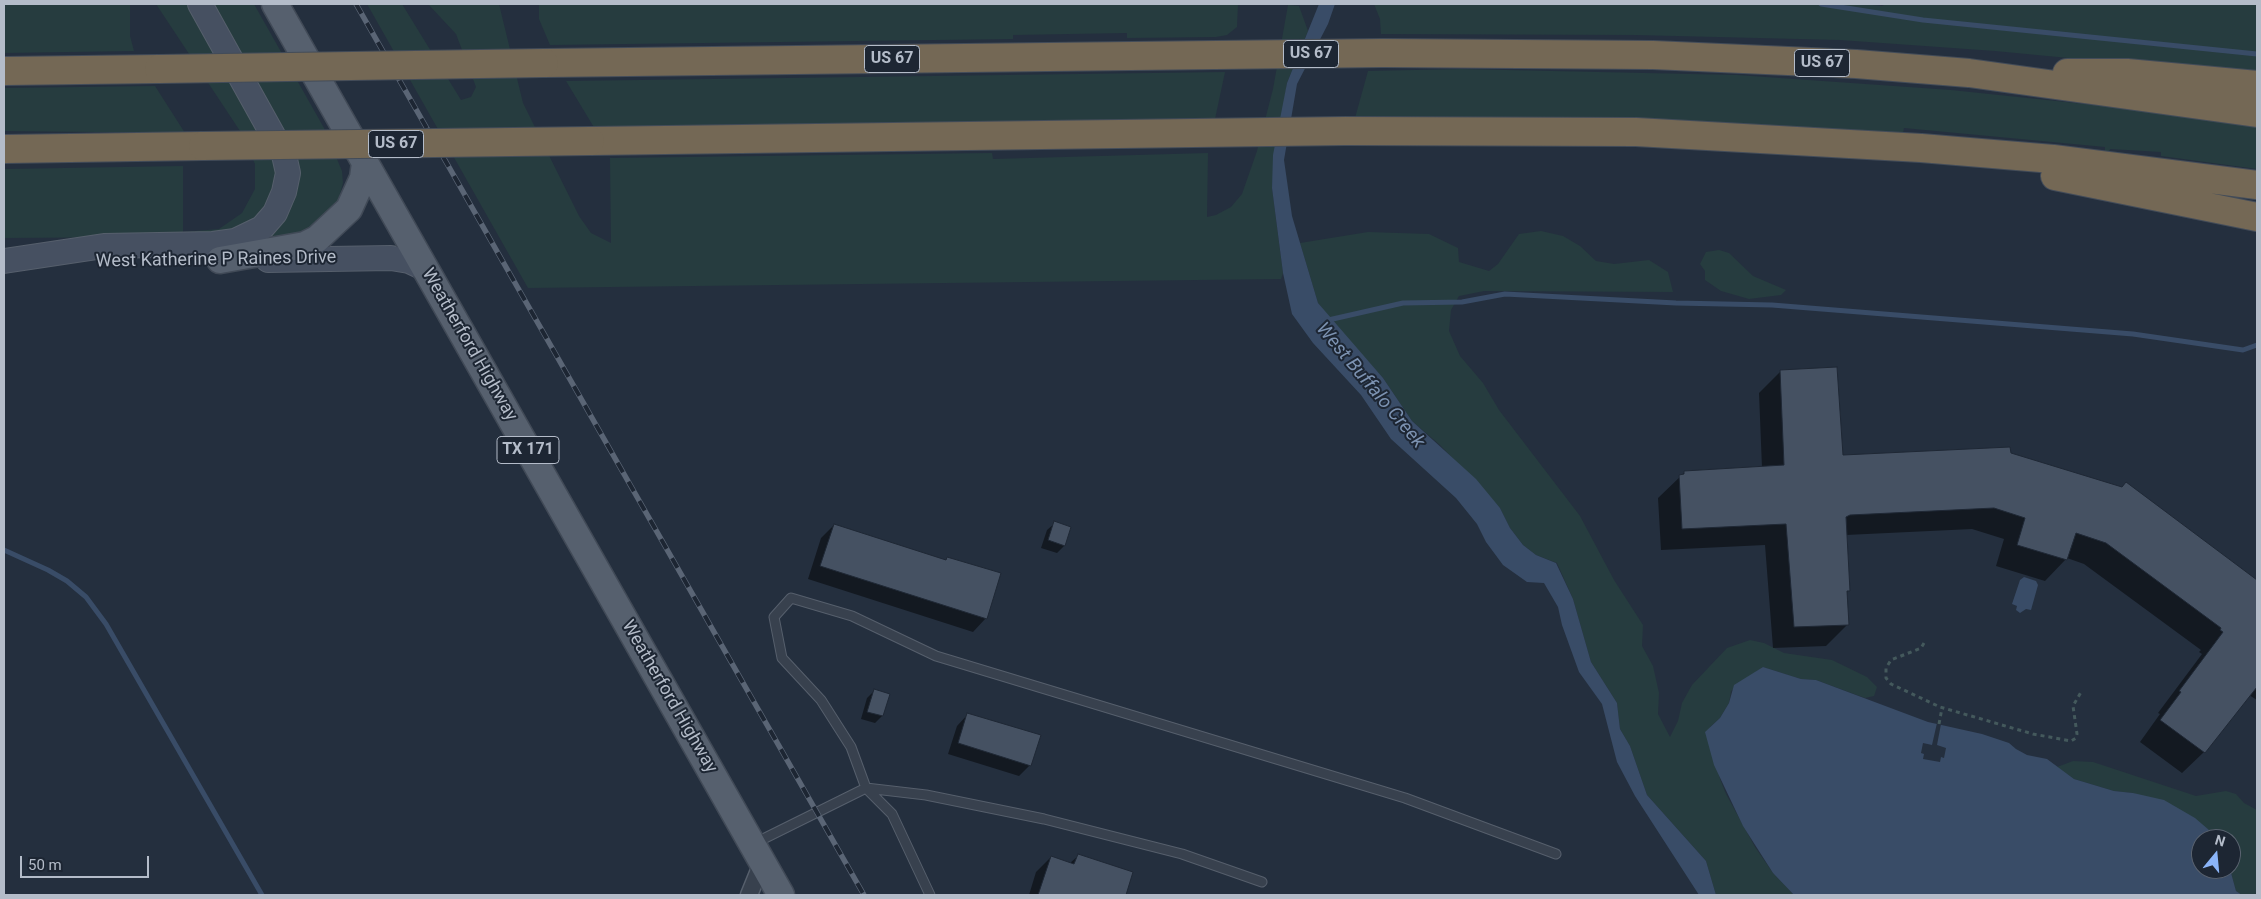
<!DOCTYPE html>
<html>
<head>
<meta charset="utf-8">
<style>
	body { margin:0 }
	#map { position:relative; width:2261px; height:899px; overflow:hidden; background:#242f3e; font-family:Roboto,sans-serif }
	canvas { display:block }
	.frame { position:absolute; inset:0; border:5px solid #b4bcc9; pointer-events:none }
	.north { position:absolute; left:2191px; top:829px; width:50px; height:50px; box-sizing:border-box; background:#1d2633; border:1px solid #59626f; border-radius:50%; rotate:17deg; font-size:14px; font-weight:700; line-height:20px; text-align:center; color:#b4bcc9 }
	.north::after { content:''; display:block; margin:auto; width:18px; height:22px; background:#8ab4f8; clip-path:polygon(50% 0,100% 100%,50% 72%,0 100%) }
	.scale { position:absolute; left:20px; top:856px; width:129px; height:22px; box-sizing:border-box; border:2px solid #b4bcc9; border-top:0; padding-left:6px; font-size:15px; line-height:18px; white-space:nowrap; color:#b4bcc9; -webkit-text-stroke:4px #1d2633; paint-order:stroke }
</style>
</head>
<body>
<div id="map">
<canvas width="2261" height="899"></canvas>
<div class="frame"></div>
<div class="north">N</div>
<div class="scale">50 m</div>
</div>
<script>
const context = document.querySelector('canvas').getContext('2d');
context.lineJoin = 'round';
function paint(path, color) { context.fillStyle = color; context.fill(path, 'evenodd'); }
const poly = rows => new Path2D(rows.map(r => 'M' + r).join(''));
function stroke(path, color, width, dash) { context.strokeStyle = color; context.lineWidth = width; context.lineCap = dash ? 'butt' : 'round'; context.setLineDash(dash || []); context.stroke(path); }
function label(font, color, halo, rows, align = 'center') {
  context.font = font + ' Roboto,sans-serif'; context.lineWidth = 4; context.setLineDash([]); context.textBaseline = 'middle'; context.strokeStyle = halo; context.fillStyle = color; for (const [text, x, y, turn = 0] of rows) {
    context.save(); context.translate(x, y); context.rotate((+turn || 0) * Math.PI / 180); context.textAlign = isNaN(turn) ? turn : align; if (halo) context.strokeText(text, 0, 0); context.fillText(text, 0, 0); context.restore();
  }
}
const green = poly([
	[4,4,130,4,130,36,134,51,4,53],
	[156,4,191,4,278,165,276,197,242,233,152,237,4,238,4,169,183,166,183,232,219,229,242,213,255,189,255,164,240,131],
	[209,4,254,4,324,128,342,171,343,183,336,208,320,224,302,232,268,238,293,194],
	[367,4,402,4,461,100,471,97,476,87,456,34,428,4,499,4,523,103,579,216,591,233,611,243,610,158,992,153,993,159,1208,153,1207,217,1216,215,1231,207,1242,194,1257,151,1273,89,1288,5,1299,6,1308,31,1287,83,1272,188,1283,273,1281,279,528,288],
	[539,4,1238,4,1237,27,1227,35,1216,37,1127,38,1127,33,1013,35,1013,39,550,45,539,19],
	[1374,4,1864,4,1882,6,1886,4,2257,4,2257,76,1995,51,1840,40,1635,35,1381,34,1380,19],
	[1461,69,1737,75,1951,90,2257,122,2257,169,2161,156,2161,152,2110,149,2109,152,2105,151,2105,147,1904,128,1903,133,1620,119,1355,118,1368,71],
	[1225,72,1215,119,595,129,566,81],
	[155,86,185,133,4,131,4,88],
	[1541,231,1563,236,1580,246,1596,261,1614,264,1649,260,1668,272,1673,292,1484,291,1459,296,1451,310,1449,331,1460,356,1483,383,1499,410,1580,516,1614,580,1643,625,1642,646,1653,666,1659,693,1658,714,1670,737,1678,721,1682,703,1692,685,1727,648,1750,640,1764,643,1784,653,1832,660,1867,677,1877,687,1874,696,1865,698,1816,680,1801,679,1763,667,1731,691,1729,703,1720,718,1710,727,1720,779,1726,794,1755,847,1773,873,1794,895,1716,895,1706,861,1647,795,1630,746,1620,729,1617,703,1591,662,1573,599,1557,563,1536,555,1523,545,1510,528,1500,508,1440,445,1412,421,1383,378,1335,325,1318,303,1300,243,1368,232,1429,234,1458,248,1459,262,1489,271,1498,264,1519,234],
	[1719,250,1729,253,1753,276,1786,290,1781,295,1749,299,1721,291,1705,280,1705,271,1700,264,1706,252],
	[2073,761,2093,762,2196,796,2226,791,2236,794,2244,803,2257,810,2257,895,2242,895,2236,891,2230,869,2231,839,2211,839,2209,830,2133,793,2114,791,2074,779,2057,767]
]);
const water = poly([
	[1319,4,1335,4,1328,24,1297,84,1284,160,1292,216,1318,303,1383,378,1412,421,1476,479,1500,508,1510,528,1523,545,1536,555,1556,563,1573,599,1591,662,1617,703,1620,729,1630,746,1647,795,1706,861,1716,895,1699,895,1635,796,1617,762,1602,704,1579,672,1562,625,1558,607,1544,583,1527,582,1503,565,1486,542,1477,524,1456,498,1391,439,1361,395,1313,343,1292,314,1283,273,1272,188,1273,155,1287,83],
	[2024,577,2036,581,2038,585,2031,610,2026,609,2020,613,2016,610,2017,606,2012,604,2020,580],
	[1763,667,1801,679,1816,680,1928,722,1982,734,2009,743,2016,749,2027,755,2047,759,2074,779,2114,791,2133,793,2164,800,2195,818,2209,830,2211,839,2201,839,2201,869,2230,869,2236,891,2242,895,1794,895,1773,873,1743,826,1714,765,1705,732,1720,718,1729,703,1734,685]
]);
const pier = poly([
	[1937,723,1941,724,1937,745,1946,748,1944,758,1941,757,1940,762,1923,759,1924,754,1921,753,1923,743,1932,745]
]);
const shadow = poly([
	[1781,371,1842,456,2010,454,2122,488,2126,484,2257,582,2257,700,2249,695,2204,752,2182,773,2140,742,2160,714,2158,713,2202,654,2199,652,2201,650,2084,564,2067,558,2045,581,1996,566,2004,539,1972,529,1846,535,1848,624,1826,646,1773,648,1765,545,1661,550,1658,498,1684,473,1762,468,1759,393],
	[1055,523,1064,546,1057,553,1041,548,1047,530],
	[834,525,945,561,947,558,986,618,973,632,808,579,821,538],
	[874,691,889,695,882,716,875,723,861,719,867,698],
	[968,714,1030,765,1019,776,948,754,957,726],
	[1078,856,1132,873,1124,895,1029,895,1036,872,1051,857,1070,863]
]);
const stream = poly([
	[1821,4,1923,20,2257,54],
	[1324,321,1403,303,1462,302,1505,294,1676,303,1772,305,2133,334,2243,350,2257,345],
	[4,550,48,570,67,581,86,597,106,624,262,895]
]);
const building = poly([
	[1837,367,1843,455,2010,447,2011,453,2122,487,2126,482,2257,580,2257,687,2205,753,2160,720,2181,692,2179,691,2223,632,2220,630,2221,628,2106,543,2076,533,2067,560,2017,545,2025,518,1994,508,1850,515,1846,517,1850,591,1847,591,1849,625,1794,627,1786,524,1682,529,1679,475,1684,474,1684,471,1784,465,1780,370,1837,367],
	[1054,521,1071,527,1065,546,1048,540,1054,521],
	[834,524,946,560,947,557,1001,573,987,619,820,566,834,524],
	[874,689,890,694,883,716,867,712,874,689],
	[967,713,1041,735,1031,766,958,743,967,713],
	[1078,854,1133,872,1126,895,1038,895,1051,856,1074,864,1078,854]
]);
const path = poly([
	[1924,643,1921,648,1891,660,1886,668,1886,678,1891,684,1940,707,2033,734,2071,741,2076,738,2077,734,2073,706,2081,692],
	[1939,724,1942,708]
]);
const service = poly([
	[866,788,926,795,1044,819,1182,854,1262,882],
	[866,788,892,814,930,895],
	[755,843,866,788,851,747,821,700,782,658,774,617,791,598,852,616,936,656,1405,798,1556,854]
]);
const minor = poly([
	[749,895,762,863]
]);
const secondary = poly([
	[268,260,391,258,409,261,426,269],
	[4,261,104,246,213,244,235,241,262,228,275,213,284,192,288,173,284,155,200,4]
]);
const primary = poly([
	[275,4,781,895],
	[220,260,305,245,317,239,349,209,363,178,365,163]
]);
const motorway = poly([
	[544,63,1383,53,1653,55,1856,64,1969,73,2257,113],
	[4,71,159,69],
	[2067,73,2127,73,2257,85],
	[590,141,1345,131,1636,132,1921,148,2053,159,2257,185],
	[4,149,203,146],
	[2055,176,2257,217]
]);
const rail = poly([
	[356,4,864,895]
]);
const motorwayBridge = poly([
	[159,69,544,63],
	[203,146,590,141]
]);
const shields = [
	[1311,54,55],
	[892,59,55],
	[1822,63,55],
	[396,144,55],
	[528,450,62]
];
const shieldNames = [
	["US 67",1311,54],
	["US 67",892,59],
	["US 67",1822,63],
	["US 67",396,144],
	["TX 171",528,450]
];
const streetNames = [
	["West Katherine P Raines Drive",216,260,-1],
	["Weatherford Highway",469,345,60],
	["Weatherford Highway",669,697,60]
];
const waterNames = [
	["West Buffalo Creek",1370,386,50]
];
paint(green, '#263c3f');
paint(water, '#394c67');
paint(pier, '#242f3e');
paint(shadow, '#0007');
stroke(stream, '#394c67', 5);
paint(building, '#455162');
stroke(building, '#1f2835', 1);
stroke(service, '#565f6c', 11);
stroke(minor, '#565f6c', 19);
stroke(secondary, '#565f6c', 26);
stroke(primary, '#414a57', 29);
stroke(motorway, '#434c59', 30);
stroke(path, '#44595c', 3, [4, 4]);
stroke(service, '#38414e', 9);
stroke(minor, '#38414e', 16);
stroke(secondary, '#465061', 24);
stroke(primary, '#56606e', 26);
stroke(motorway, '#746855', 28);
stroke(rail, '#5a6575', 5.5);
stroke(rail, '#1d2633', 4, [11]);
stroke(motorwayBridge, '#434c59', 30, []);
stroke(motorwayBridge, '#746855', 28);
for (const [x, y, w] of shields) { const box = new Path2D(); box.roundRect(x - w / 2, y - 13.5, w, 27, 4); context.fillStyle = '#1d2633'; context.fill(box); stroke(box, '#b4bcc9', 1); }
label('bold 16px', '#b4bcc9', null, shieldNames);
label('18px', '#b4bcc9', '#1d2633', streetNames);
label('italic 19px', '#7c92b1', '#1d2633', waterNames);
</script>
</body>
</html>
